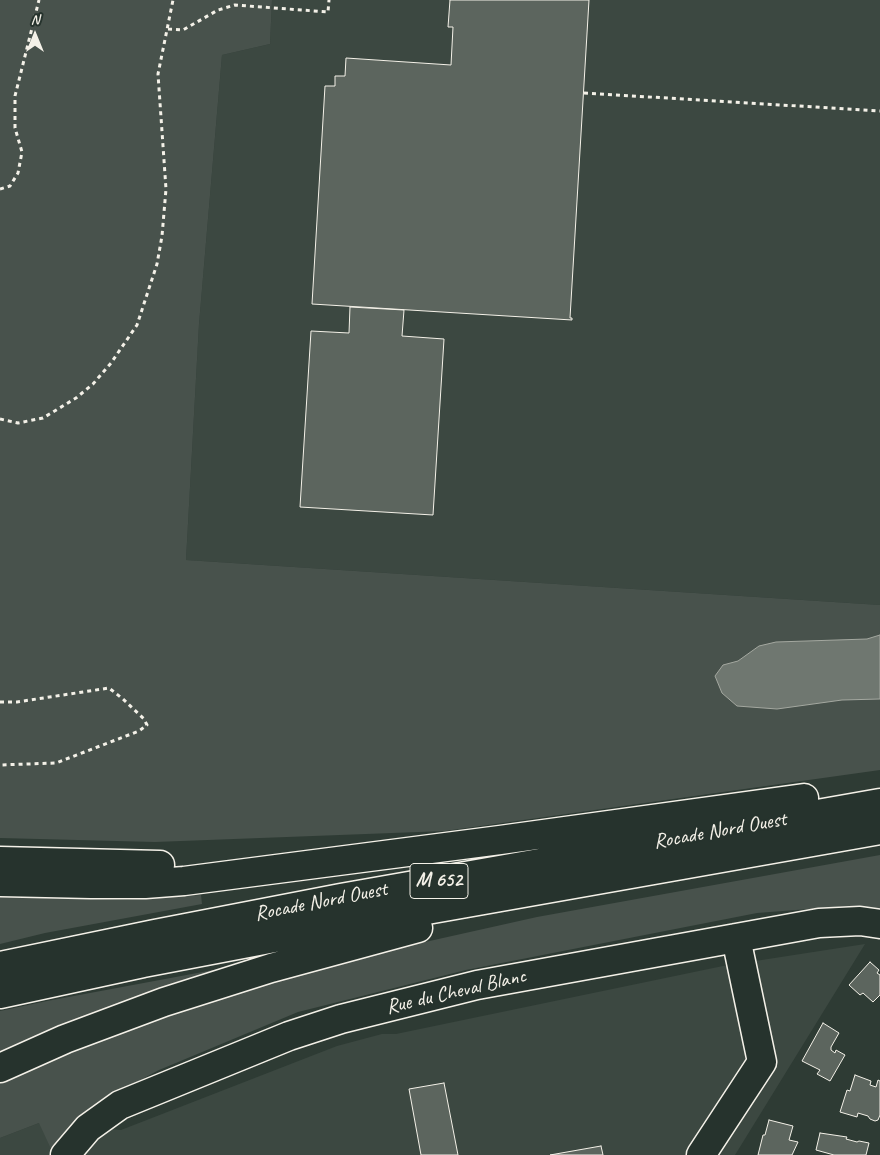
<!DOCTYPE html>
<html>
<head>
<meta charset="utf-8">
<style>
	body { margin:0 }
	#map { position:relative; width:880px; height:1155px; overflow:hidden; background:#2e3b34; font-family:Caveat,sans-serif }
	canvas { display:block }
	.north { position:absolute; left:10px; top:10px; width:50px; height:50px; -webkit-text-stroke:4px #26332d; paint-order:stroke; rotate:0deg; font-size:14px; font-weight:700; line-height:20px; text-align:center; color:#f4f1e8 }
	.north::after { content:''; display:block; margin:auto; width:18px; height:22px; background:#f4f1e8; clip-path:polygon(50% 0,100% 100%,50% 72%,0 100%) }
</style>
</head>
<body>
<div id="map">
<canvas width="880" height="1155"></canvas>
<div class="north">N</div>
</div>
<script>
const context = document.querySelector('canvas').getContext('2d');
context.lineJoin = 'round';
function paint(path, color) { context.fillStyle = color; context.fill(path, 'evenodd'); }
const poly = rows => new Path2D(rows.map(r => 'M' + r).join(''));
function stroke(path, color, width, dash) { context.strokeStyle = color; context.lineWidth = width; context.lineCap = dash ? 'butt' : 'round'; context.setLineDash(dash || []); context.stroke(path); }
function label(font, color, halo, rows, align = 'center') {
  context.font = font + ' Caveat,sans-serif'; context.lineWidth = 4; context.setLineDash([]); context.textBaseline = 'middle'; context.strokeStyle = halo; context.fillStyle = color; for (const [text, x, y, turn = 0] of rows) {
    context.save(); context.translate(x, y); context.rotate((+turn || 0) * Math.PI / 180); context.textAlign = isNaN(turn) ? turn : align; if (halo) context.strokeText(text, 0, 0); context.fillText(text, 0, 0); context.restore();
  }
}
const built = poly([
	[272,0,880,0,880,605,186,560,199,324,222,55,270,44],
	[865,944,735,1155,0,1155,0,1138,39,1123,121,1130,337,1046,382,1034,396,1034,723,966]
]);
const green = poly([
	[0,0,272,0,270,44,222,55,199,324,186,560,880,605,880,770,445,831,155,842,0,838],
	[880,855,880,910,848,906,757,913,466,970,298,1012,159,1070,96,1104,52,1151,39,1123,0,1138,0,1082,36,1065,168,1012,340,961,537,917],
	[201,895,202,904,45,933,0,944,0,897,127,900],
	[224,968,226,974,0,1056,0,1011,47,1001]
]);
const water = poly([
	[880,635,880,699,842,700,777,709,737,706,722,693,715,676,723,665,738,661,759,646,776,642,867,639,880,635]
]);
const building = poly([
	[450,0,589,0,570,318,572,318,572,320,312,304,325,86,335,86,335,76,345,76,346,58,451,65,453,27,448,27,450,0],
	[350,307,404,310,402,336,444,339,433,515,300,507,311,331,349,333,350,307],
	[870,962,879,970,877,973,880,975,880,995,873,1002,863,993,860,995,849,985,870,962],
	[823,1023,839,1033,831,1047,831,1050,835,1053,836,1050,845,1055,830,1081,817,1074,820,1070,802,1061,823,1023],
	[855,1075,871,1081,870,1085,876,1087,878,1080,880,1081,880,1115,878,1120,875,1121,870,1119,868,1116,858,1113,857,1117,840,1112,847,1090,850,1091,855,1075],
	[444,1083,458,1155,421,1155,409,1089,444,1083],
	[769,1120,793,1126,789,1140,798,1142,792,1155,758,1155,763,1135,765,1135,769,1120],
	[820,1133,847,1137,846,1139,857,1142,859,1141,869,1143,866,1155,834,1155,816,1150,820,1133],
	[601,1146,603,1155,550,1155,601,1146]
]);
const path = poly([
	[168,29,183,30,218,10,235,5,328,12,329,0],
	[584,93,880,111],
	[0,189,10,186,18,173,22,152,15,128,15,96,39,0],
	[0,419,18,423,43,418,76,398,93,384,111,363,137,325,157,264,162,236,166,189,158,74,173,0],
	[0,702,17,702,109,688,123,699,144,719,147,725,139,731,56,763,0,765]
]);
const minor = poly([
	[65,1155,88,1128,120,1105,289,1036,341,1019,477,985,819,923,860,921,880,924],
	[701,1155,762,1062,736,938]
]);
const highway = poly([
	[0,861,160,865],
	[0,882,91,884,145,884,184,881,500,840,804,798],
	[0,966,155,934,341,898,880,803],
	[0,994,143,963,353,923,880,830],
	[0,1068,65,1039,164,1002,271,968,418,928]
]);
const shields = [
	[439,881,58]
];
const shieldNames = [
	["M 652",439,881]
];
const streetNames = [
	["Rocade Nord Ouest",720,831,-10],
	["Rocade Nord Ouest",321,902,-11],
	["Rue du Cheval Blanc",456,992,-13]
];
paint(built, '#3c4841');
paint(green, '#48524c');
paint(water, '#6f7770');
stroke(water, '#a4a8a0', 1);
paint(building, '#5c655e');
stroke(building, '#f4f1e8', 1);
stroke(minor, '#f4f1e8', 31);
stroke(highway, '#f4f1e8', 31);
stroke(path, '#f4f1e8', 3, [4, 4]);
stroke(minor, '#26332d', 28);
stroke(highway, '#26332d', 28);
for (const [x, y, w] of shields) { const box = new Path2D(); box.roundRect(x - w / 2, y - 17.5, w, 35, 4); context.fillStyle = '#26332d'; context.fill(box); stroke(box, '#f4f1e8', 1); }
label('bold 20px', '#f4f1e8', null, shieldNames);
label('21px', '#f4f1e8', '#26332d', streetNames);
</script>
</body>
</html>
